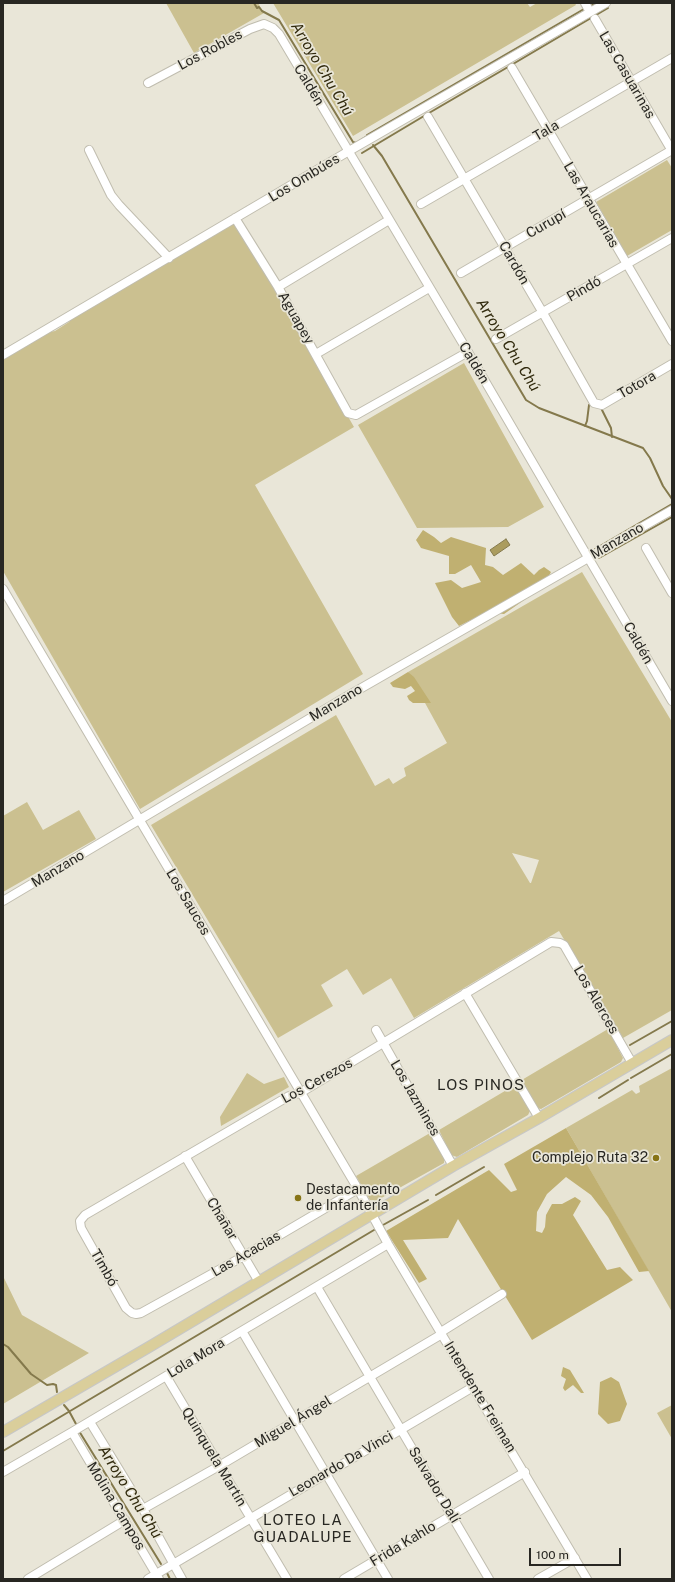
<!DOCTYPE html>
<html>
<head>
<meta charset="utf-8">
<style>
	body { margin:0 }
	#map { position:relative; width:675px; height:1582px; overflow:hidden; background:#e9e6d8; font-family:"Public Sans",sans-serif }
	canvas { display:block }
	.frame { position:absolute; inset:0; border:4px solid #282722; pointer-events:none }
	.scale { position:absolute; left:529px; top:1548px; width:92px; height:18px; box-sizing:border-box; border:2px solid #282722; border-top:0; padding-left:5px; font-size:12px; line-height:14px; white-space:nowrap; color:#282722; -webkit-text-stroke:3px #e9e6d8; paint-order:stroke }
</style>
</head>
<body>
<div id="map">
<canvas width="675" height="1582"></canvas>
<div class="frame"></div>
<div class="scale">100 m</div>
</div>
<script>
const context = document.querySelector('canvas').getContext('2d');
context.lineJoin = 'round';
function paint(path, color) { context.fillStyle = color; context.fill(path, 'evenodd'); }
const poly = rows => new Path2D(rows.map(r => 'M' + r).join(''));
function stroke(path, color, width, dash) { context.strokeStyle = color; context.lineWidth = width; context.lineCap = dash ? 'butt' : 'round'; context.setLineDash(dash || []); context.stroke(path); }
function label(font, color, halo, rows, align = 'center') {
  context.font = font + ' "Public Sans",sans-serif'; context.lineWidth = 3.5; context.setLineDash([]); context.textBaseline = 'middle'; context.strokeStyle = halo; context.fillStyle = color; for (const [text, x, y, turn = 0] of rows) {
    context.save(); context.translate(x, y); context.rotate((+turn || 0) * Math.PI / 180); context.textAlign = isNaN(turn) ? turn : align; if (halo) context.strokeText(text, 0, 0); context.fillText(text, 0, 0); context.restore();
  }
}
const green = poly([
	[166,3,258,3,264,13,194,53],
	[273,3,527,3,530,7,537,3,575,3,576,5,353,136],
	[667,160,672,168,672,230,627,256,596,202],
	[236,222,354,427,255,485,363,674,140,809,3,571,3,358,44,333,55,331,69,322,71,319],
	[464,363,544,507,508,527,417,528,358,425],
	[582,572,672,722,672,1010,623,1038,559,931,414,1018,391,978,363,995,347,969,321,985,333,1006,278,1038,151,825,336,715,375,786,389,778,393,784,406,776,404,768,447,743,408,672],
	[512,853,539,860,531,883,530,883],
	[27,802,43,830,79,810,96,839,3,892,3,816],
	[608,1029,623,1058,621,1062,541,1109,537,1108,520,1081],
	[672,1068,672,1312,566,1128,632,1090,636,1094,640,1092,639,1086],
	[247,1073,264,1084,284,1077,289,1087,221,1126,220,1117],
	[515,1085,530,1111,528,1115,457,1157,451,1155,439,1130],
	[430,1133,444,1157,444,1163,376,1201,370,1200,356,1176],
	[3,1276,22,1315,89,1353,3,1404],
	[672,1405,672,1439,657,1413]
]);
const forest = poly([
	[423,530,434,537,441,543,451,537,486,548,485,565,493,567,503,575,521,563,534,575,539,570,544,567,551,572,543,587,504,614,487,612,459,626,452,617,435,583,451,580,462,588,481,582,471,565,455,574,449,574,449,556,421,548,416,540],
	[408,672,414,677,431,703,413,703,409,700,407,696,415,691,411,686,405,689,393,687,390,683],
	[566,1128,649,1271,639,1272,608,1217,591,1195,566,1177,547,1194,537,1212,536,1231,542,1233,545,1227,546,1215,552,1204,562,1204,575,1197,581,1201,573,1215,607,1270,620,1267,633,1280,532,1340,458,1219,448,1238,403,1240,427,1279,419,1283,386,1231,489,1170,511,1192,517,1190,504,1164],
	[563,1367,570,1370,584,1393,581,1393,573,1385,565,1391,563,1388,566,1379,561,1376],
	[611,1377,619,1382,627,1404,620,1421,608,1424,598,1414,600,1382]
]);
const water = poly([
	[506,539,510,545,494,556,490,550,506,539]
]);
const stream = poly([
	[254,3,257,8,259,7,262,11,279,20,353,142,356,143,367,136],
	[592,5,595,3],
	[513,64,608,8],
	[429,113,508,67],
	[367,135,584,9],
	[373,145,382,156,526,400,539,408,643,448,650,458,663,486,672,499],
	[362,153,424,116],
	[602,410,611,428,612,437],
	[585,426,587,421,589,405],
	[595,549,672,504],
	[599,558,672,517],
	[630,1045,672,1021],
	[631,1078,672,1054],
	[599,1098,628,1080],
	[436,1195,484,1167],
	[383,1225,428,1200],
	[3,1344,8,1347,31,1374,47,1385,53,1384,56,1385,57,1392],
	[64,1405,69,1411,76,1424],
	[79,1431,161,1564],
	[3,1451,374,1230],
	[167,1573,170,1579]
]);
const minor = poly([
	[585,3,590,12],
	[595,19,672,151],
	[512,68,672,341],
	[148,83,250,29,264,24,273,28,279,34,468,352,672,701],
	[428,117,543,313,594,403,602,405,672,364],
	[89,150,111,195,119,205,169,258],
	[421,204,672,58],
	[235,218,278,287,348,413,356,415,468,352],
	[461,273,672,150],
	[278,287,389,220],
	[496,339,672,238],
	[316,354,429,288],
	[3,355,349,151,606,3],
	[646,548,672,593],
	[3,589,358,1189,388,1244,587,1579],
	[3,901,344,698,672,510],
	[465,993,539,1118],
	[376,1030,453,1166],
	[185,1156,259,1282],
	[358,1189,244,1256,141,1313,136,1314,132,1313,126,1308,81,1228,80,1221,85,1215,289,1096,300,1093,551,942,560,943,564,945,632,1063],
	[317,1287,489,1579],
	[242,1331,388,1579],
	[441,1332,502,1294],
	[166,1376,287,1579],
	[90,1422,143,1509,182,1579],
	[72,1432,159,1579],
	[3,1472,72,1432,388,1244],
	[143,1509,219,1466,442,1334],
	[28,1579,125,1520],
	[148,1579,473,1387],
	[344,1579,525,1472],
	[538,1579,575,1558]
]);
const major = poly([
	[3,1432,149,1347,453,1166,539,1118,672,1040]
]);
const markers = [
	[656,1158,4,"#877416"],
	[298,1198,4,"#877416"]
];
const streetNames = [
	["Los Robles",210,50,-28],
	["Las Casuarinas",627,75,60],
	["Caldén",309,85,59],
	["Tala",546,131,-30],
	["Los Ombúes",304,178,-31],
	["Las Araucarias",591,205,60],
	["Curupí",546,224,-30],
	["Cardón",514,263,60],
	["Pindó",584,289,-30],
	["Aguapey",296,318,60],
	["Caldén",474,363,59],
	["Totora",637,385,-30],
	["Manzano",617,541,-30],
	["Caldén",638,643,60],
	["Manzano",336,703,-31],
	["Manzano",58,869,-31],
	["Los Sauces",188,902,60],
	["Los Alerces",596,1000,60],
	["Los Cerezos",317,1081,-29],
	["Los Jazmines",415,1098,60],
	["Chañar",222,1219,59],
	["Las Acacias",246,1254,-30],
	["Timbó",104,1268,60],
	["Lola Mora",196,1358,-31],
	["Intendente Freiman",480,1397,59],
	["Miguel Ángel",293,1422,-31],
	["Quinquela Martín",214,1457,59],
	["Leonardo Da Vinci",341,1464,-30],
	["Salvador Dalí",434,1485,59],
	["Molina Campos",116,1506,59],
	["Frida Kahlo",403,1544,-31]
];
const poiNames = [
	["Complejo Ruta 32",648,1158],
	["Destacamento",306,1190,"left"],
	["de Infantería",306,1206,"left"]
];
const waterNames = [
	["Arroyo Chu Chú",322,69,59],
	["Arroyo Chu Chú",508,345,58],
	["Arroyo Chu Chú",130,1492,58]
];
const neighbourhoodNames = [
	["LOS PINOS",481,1085],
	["LOTEO LA",303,1520],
	["GUADALUPE",303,1537]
];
paint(green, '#cbc090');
paint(forest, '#c0b071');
paint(water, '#ab9c5e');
stroke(water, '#84794c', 1);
stroke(stream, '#84794c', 2);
stroke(minor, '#c0bdaf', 10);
stroke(major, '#c7c7c6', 12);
stroke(minor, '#fff', 8);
stroke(major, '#dace9b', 10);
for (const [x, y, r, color] of markers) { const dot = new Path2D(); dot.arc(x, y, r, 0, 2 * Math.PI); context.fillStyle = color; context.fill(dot); stroke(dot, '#e9e6d8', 1.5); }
label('14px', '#282722', '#e9e6d8', streetNames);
label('14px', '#282722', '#e9e6d8', poiNames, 'right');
label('italic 15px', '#312a0d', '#e9e6d8', waterNames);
context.letterSpacing = '1px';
label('15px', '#282722', '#e9e6d8', neighbourhoodNames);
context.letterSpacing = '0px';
</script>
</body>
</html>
